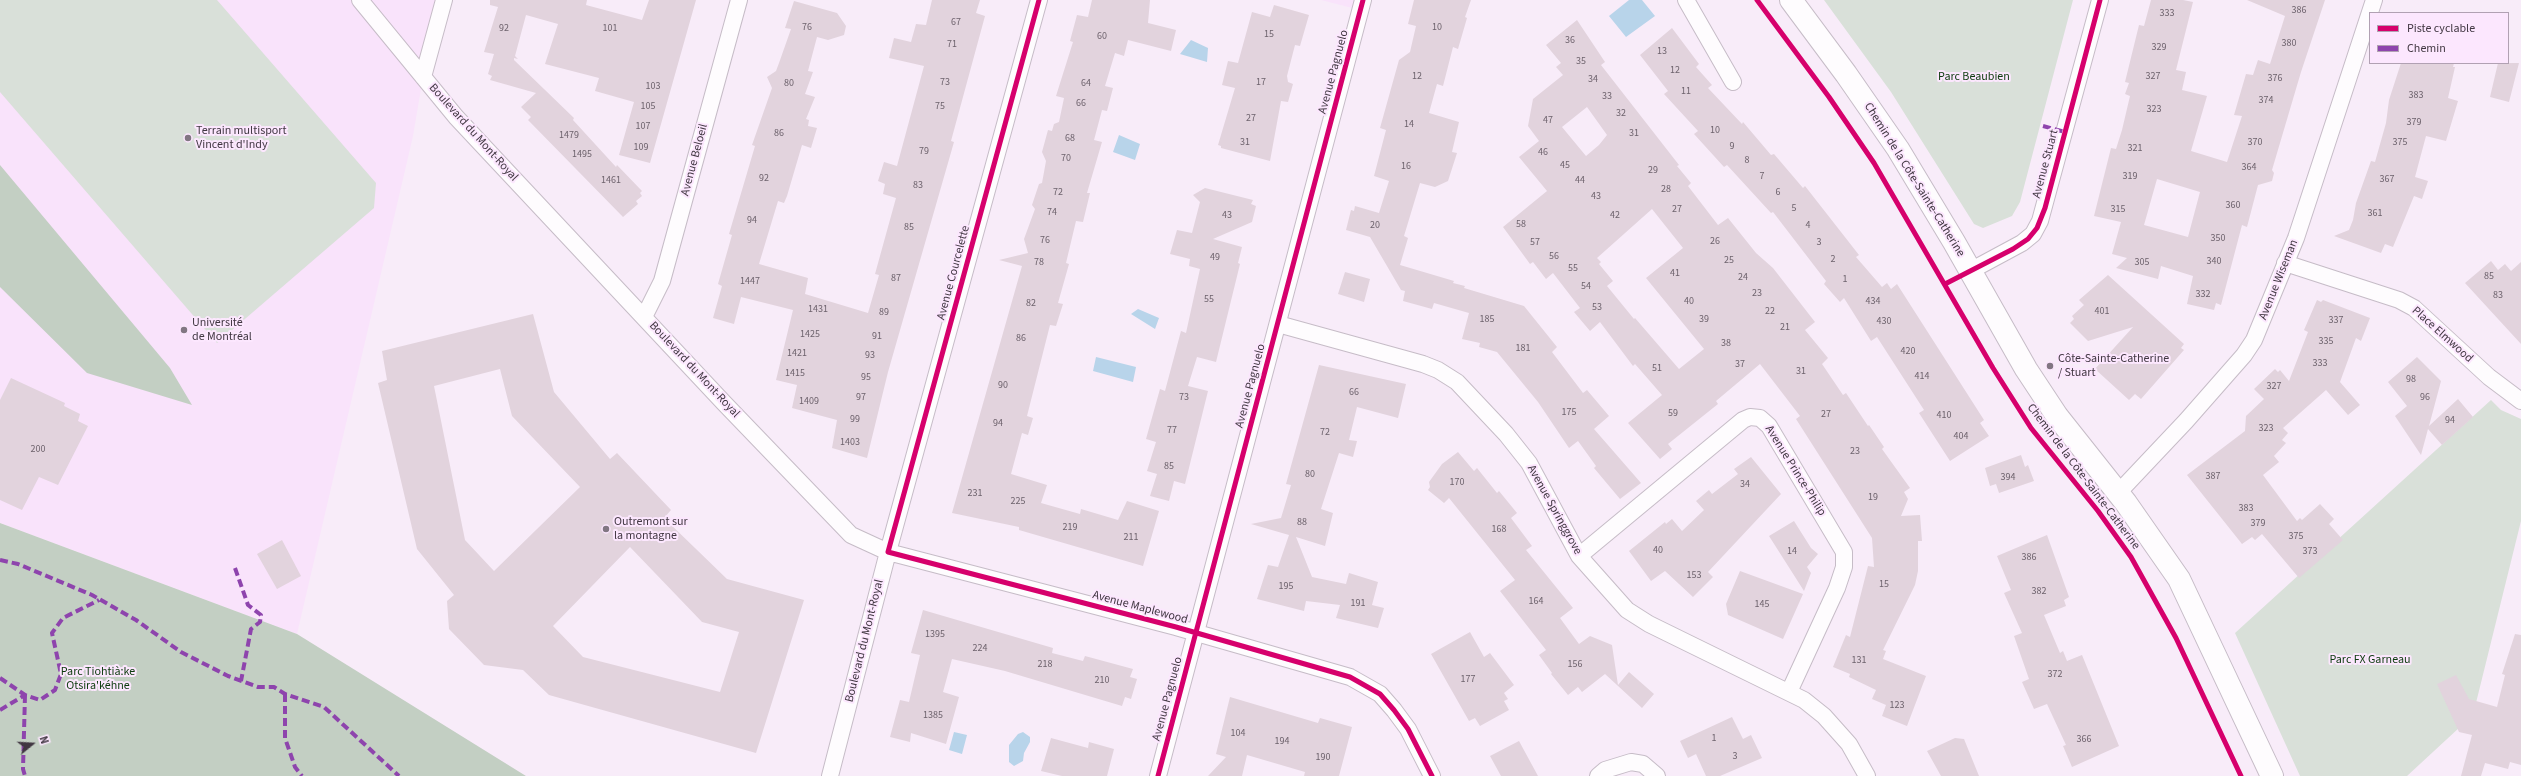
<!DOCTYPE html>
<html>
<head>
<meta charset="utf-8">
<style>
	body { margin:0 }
	#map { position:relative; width:2521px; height:776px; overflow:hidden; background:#f8ecf9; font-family:"Source Sans 3",sans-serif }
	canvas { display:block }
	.legend { position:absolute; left:2369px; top:12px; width:140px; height:52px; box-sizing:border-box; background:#fce7fe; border:1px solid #b1a1b3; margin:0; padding:5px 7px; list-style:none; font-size:12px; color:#413742 }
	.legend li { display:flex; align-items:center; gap:8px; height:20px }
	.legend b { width:20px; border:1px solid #b1a1b3 }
	.north { position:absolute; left:12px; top:724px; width:40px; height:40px; -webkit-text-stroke:3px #fce7fe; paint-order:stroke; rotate:72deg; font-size:11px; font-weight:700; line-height:16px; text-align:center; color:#413742 }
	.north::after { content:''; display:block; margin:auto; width:14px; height:18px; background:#413742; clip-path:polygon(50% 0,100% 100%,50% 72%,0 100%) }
</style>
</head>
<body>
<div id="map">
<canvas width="2521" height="776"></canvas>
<ul class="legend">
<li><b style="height:5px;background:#d6006c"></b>Piste cyclable</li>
<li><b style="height:5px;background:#8e44ad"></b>Chemin</li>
</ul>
<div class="north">N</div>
</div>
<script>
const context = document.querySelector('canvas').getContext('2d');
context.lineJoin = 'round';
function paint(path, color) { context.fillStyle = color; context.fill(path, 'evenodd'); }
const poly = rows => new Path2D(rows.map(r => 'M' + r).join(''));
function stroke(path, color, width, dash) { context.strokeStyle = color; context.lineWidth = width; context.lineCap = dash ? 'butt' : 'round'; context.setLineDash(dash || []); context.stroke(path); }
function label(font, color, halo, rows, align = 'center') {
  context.font = font + ' "Source Sans 3",sans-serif'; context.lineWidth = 4; context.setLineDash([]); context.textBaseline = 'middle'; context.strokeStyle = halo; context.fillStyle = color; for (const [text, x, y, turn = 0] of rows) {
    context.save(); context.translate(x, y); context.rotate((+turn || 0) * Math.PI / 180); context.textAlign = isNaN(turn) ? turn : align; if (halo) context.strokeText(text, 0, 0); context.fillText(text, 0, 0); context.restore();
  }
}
const built = poly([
	[0,0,442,0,423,77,413,136,297,634,0,523],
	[1321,0,1363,0,1360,10]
]);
const green = poly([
	[0,0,217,0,376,183,374,208,217,343,0,92],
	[1824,0,2073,0,2020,202,2012,216,1983,228,1974,224,1891,92],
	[2491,400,2501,410,2521,419,2521,521,2473,715,2407,776,2300,776,2235,633]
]);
const forest = poly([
	[0,165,170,368,192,405,87,373,0,287],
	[0,523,297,634,526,776,0,776]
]);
const water = poly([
	[1629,0,1642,0,1655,16,1626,37,1609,16],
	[1191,40,1208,48,1207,62,1180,54],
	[1119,135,1140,144,1135,160,1113,152],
	[1138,309,1159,318,1155,329,1131,314],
	[1096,357,1136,367,1133,382,1093,371],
	[954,732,967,735,962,754,949,750],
	[1023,732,1030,737,1030,742,1024,753,1023,761,1014,766,1009,762,1009,745,1018,734]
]);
const building = poly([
	[490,0,587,0,586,5,642,20,649,0,696,0,650,163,619,155,634,102,595,91,599,78,545,64,558,24,526,15,515,56,518,59,514,58,514,60,574,118,573,120,616,167,617,165,642,191,640,193,642,196,636,201,638,204,623,217,528,120,531,117,521,107,536,93,490,80,492,76,488,74,494,54,484,52,498,7,490,5],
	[932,0,980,0,976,13,985,16,951,141,954,142,888,372,867,458,832,448,837,420,792,408,797,385,776,380,793,310,741,297,734,324,713,318,722,286,718,284,732,235,729,234,755,146,752,145,772,88,767,77,776,71,779,63,791,29,785,28,794,1,837,13,846,26,844,35,828,40,817,37,808,71,813,72,805,94,815,97,806,119,809,120,808,126,817,128,811,148,802,145,787,196,784,203,778,201,759,264,808,278,805,294,868,313,879,275,875,274,896,198,883,194,885,184,878,181,884,162,897,166,924,66,889,58,894,38,911,42,916,24,926,25],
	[1092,0,1150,0,1148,23,1176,30,1171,51,1128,40,1124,56,1115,53,1105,86,1113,88,1107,111,1102,110,1094,140,1102,142,1087,193,1090,193,1083,222,1076,221,1066,263,1069,264,1058,303,1063,304,1056,326,1050,325,1027,416,1033,418,1028,435,1022,433,1011,474,1047,485,1041,503,1080,514,1081,509,1118,520,1127,501,1159,511,1143,566,1019,530,1019,527,952,513,1022,266,999,260,1028,253,1024,239,1035,209,1032,205,1039,184,1042,183,1046,161,1042,152,1048,130,1052,131,1054,124,1059,122,1064,98,1056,96,1073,42,1070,41,1077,15,1088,17],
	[1414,0,1471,0,1465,17,1467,18,1458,49,1453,47,1443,86,1437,84,1429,113,1459,122,1452,152,1457,153,1448,181,1435,187,1420,183,1404,236,1408,238,1400,265,1454,281,1453,283,1465,286,1464,288,1524,306,1557,347,1552,352,1583,393,1587,390,1609,416,1594,429,1641,483,1620,499,1594,468,1596,466,1578,441,1569,448,1538,402,1497,352,1479,347,1480,343,1462,339,1469,313,1434,303,1432,309,1403,301,1405,291,1401,290,1370,237,1346,230,1351,210,1354,211,1355,206,1379,213,1389,181,1374,176,1386,130,1380,128,1399,60,1410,52,1416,26,1408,24],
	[2151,0,2183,0,2193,2,2176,70,2186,72,2182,90,2207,96,2191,151,2227,162,2242,116,2234,115,2246,74,2253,75,2258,60,2270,64,2285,16,2247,0,2325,0,2301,72,2272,170,2274,173,2272,181,2258,185,2247,227,2242,225,2221,305,2216,303,2214,310,2187,304,2193,276,2161,266,2158,279,2116,268,2127,258,2112,254,2121,222,2094,216,2111,148,2116,149,2122,130,2130,96,2125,94,2129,83,2125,82,2139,25,2144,26],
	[2157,179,2200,192,2188,237,2144,225],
	[1274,5,1309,15,1300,46,1295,45,1287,76,1288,82,1293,84,1288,102,1281,101,1270,161,1221,148,1221,146,1218,145,1235,88,1222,85,1228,61,1238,63,1252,12,1270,17],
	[1577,20,1605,62,1601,65,1679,165,1677,166,1691,183,1688,186,1718,225,1728,218,1756,253,1773,268,1815,322,1805,330,1828,358,1822,364,1843,395,1846,393,1868,426,1869,425,1884,447,1882,449,1910,488,1904,492,1908,499,1901,516,1920,515,1922,541,1918,541,1918,571,1915,585,1883,650,1886,651,1883,659,1926,676,1907,726,1882,716,1886,705,1872,699,1876,690,1849,677,1850,674,1833,667,1846,635,1850,637,1868,566,1874,567,1872,538,1796,419,1800,416,1760,364,1716,401,1718,404,1668,444,1672,449,1660,459,1628,423,1662,395,1635,364,1633,366,1600,322,1590,331,1574,312,1580,308,1553,273,1546,279,1533,262,1530,264,1503,227,1547,191,1519,157,1539,141,1528,126,1533,99,1563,75,1556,67,1561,63,1546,45],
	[1587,107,1607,135,1599,145,1586,156,1562,127],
	[1652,209,1683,248,1646,278,1704,349,1679,369,1635,318,1634,319,1607,286,1613,281,1599,264,1601,262,1597,258],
	[1672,28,1699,64,1696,67,1712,85,1708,88,1742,124,1743,122,1771,155,1774,154,1803,188,1805,186,1859,255,1856,257,1882,287,1887,283,1891,289,1897,284,1984,420,1980,423,1989,436,1950,461,1919,413,1924,410,1877,337,1871,341,1844,298,1840,302,1824,284,1826,281,1773,212,1771,213,1727,165,1724,167,1694,134,1698,131,1664,94,1668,91,1640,55],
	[2401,63,2454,63,2453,67,2455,67,2448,98,2458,101,2446,141,2426,136,2415,177,2428,181,2422,199,2414,196,2393,247,2385,244,2381,253,2334,236,2349,230,2353,220,2356,203,2371,161,2375,162,2386,123,2389,100],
	[2498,63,2519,63,2509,102,2490,97],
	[1205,188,1253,200,1251,204,1256,206,1252,222,1213,239,1242,247,1238,263,1240,264,1216,362,1197,357,1188,386,1208,391,1185,484,1174,481,1169,501,1150,496,1157,474,1147,471,1156,442,1146,439,1160,389,1165,391,1181,331,1186,333,1200,269,1189,266,1190,259,1170,254,1177,230,1192,233,1200,202,1193,195],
	[2491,261,2498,270,2505,264,2511,271,2521,262,2521,344,2465,283],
	[1345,272,1370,279,1364,302,1338,294],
	[2108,275,2184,344,2181,348,2184,350,2141,399,2135,394,2129,400,2095,369,2133,327,2088,341,2070,323,2074,319,2072,316,2084,305,2079,300],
	[2317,300,2321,302,2323,300,2370,318,2361,341,2356,338,2340,382,2360,405,2348,415,2326,390,2283,428,2288,433,2282,440,2286,443,2274,456,2279,462,2263,475,2297,521,2300,518,2302,520,2320,504,2334,519,2329,524,2343,540,2299,578,2262,534,2255,540,2252,537,2242,544,2187,475,2245,431,2246,416,2264,399,2254,389,2275,369,2278,372,2280,370,2289,381,2308,332,2304,330],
	[533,314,554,392,610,459,617,453,671,510,664,518,727,579,804,600,756,753,549,695,523,670,484,665,449,629,447,601,454,595,417,549,378,383,387,380,382,351],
	[500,369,512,416,580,487,494,571,465,540,434,386],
	[630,547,702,622,739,632,720,692,583,657,553,626],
	[2417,357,2441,381,2429,426,2458,399,2473,417,2442,445,2428,429,2421,455,2395,416,2407,406,2388,382],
	[1319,365,1406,384,1398,418,1357,407,1349,440,1357,441,1353,457,1339,453,1321,509,1333,513,1325,546,1296,537,1312,577,1346,584,1349,573,1378,582,1372,605,1384,608,1378,628,1336,618,1340,605,1306,601,1304,611,1257,599,1268,565,1278,567,1289,535,1251,524,1281,518,1291,485,1286,484],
	[11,378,65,403,64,406,80,414,78,421,88,426,58,485,39,477,22,510,0,500,0,400],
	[1458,452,1474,471,1477,468,1497,493,1499,491,1517,513,1511,518,1532,546,1526,550,1573,608,1560,618,1579,644,1590,636,1612,645,1618,685,1629,672,1654,694,1642,708,1605,674,1582,692,1578,687,1568,695,1551,674,1552,673,1539,655,1546,650,1500,591,1515,580,1449,498,1444,503,1428,490,1430,487,1429,482,1442,464],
	[2021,455,2025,467,2028,465,2034,481,1999,493,1996,484,1990,486,1985,468],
	[1751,457,1781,494,1708,572,1713,577,1693,597,1665,571,1651,581,1629,551,1665,522,1666,524,1672,519,1682,531,1704,510,1696,501,1709,490,1712,494,1738,474,1734,469],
	[1794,521,1811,548,1818,554,1807,567,1811,573,1804,591,1769,536],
	[2047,535,2069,597,2064,600,2066,606,2044,615,2060,653,2063,651,2067,661,2082,655,2119,746,2072,767,2063,746,2066,745,2047,704,2034,709,2022,682,2029,679,2014,636,2022,633,2004,593,2011,590,1997,556],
	[282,540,301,576,277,589,257,554],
	[1740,571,1803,594,1783,639,1728,615,1726,604],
	[923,610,1053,648,1052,653,1083,661,1085,656,1133,669,1130,677,1137,679,1131,699,1125,697,1122,706,1005,671,952,659,943,692,959,697,946,744,911,733,910,742,890,737,900,700,909,702,920,655,911,653],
	[1470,632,1484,657,1490,653,1514,685,1504,693,1508,699,1504,701,1509,710,1480,726,1475,718,1469,721,1431,654],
	[2515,634,2521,635,2521,765,2510,762,2508,769,2485,763,2481,776,2461,776,2472,735,2459,732,2437,684,2456,675,2469,699,2497,707,2505,675,2502,674],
	[1230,697,1318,723,1320,718,1352,727,1339,776,1304,776,1305,772,1247,755,1242,776,1208,776,1226,757,1216,754],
	[1732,717,1743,739,1751,735,1762,758,1720,776,1706,776,1696,754,1688,758,1680,741],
	[1051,738,1088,748,1089,742,1114,749,1107,776,1062,776,1041,771],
	[1955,738,1964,739,1979,776,1941,776,1927,751],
	[1519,741,1538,776,1501,776,1490,756]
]);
const minor = poly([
	[360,0,456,117,724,403,851,535,888,552,830,776],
	[1039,0,888,552,1176,627,1350,677,1380,694,1394,710,1408,729,1432,776],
	[1686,0,1733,82],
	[423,77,444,0],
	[2285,263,2399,300,2414,308,2489,377,2521,401],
	[1970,271,2022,243,2033,234,2040,221,2100,0],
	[644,317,662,281,739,0],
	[1278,324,1423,364,1438,370,1457,382,1506,434,1529,463,1579,556,1627,610,1649,624,1804,700,1824,716,1849,744,1867,776],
	[2118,493,2186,421,2244,355,2254,340,2296,238,2374,0],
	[1579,556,1743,420,1750,417,1760,418,1769,426,1844,552,1844,567,1837,588,1789,692],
	[1158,776,1363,0],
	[1598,776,1605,770,1631,762,1643,764,1657,776]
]);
const secondary = poly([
	[1791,0,1846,74,1898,149,1954,242,2026,369,2057,416,2126,503,2179,579,2272,776]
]);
const quiet = poly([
	[2043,126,2065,132],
	[0,560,18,564,92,595,136,620,181,652,228,676,258,687,274,687,285,694,324,707,399,776],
	[235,568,248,605,261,615,260,622,251,629,241,681],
	[0,678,25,695,40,700,55,690,61,674,52,633,63,618,99,600],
	[285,694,285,738,295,767,302,776],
	[25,695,23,769,25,776],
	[0,710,25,695]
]);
const cycleway = poly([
	[1039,0,888,552,1176,627,1350,677,1380,694,1394,710,1408,729,1432,776],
	[1757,0,1829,97,1874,163,1993,368,2031,428,2098,511,2131,557,2176,638,2241,776],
	[1945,284,2013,249,2028,239,2037,228,2045,208,2100,0],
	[1158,776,1363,0]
]);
const markers = [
	[188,138,4,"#817682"],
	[184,330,4,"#817682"],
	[2050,366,4,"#817682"],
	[606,529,4,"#817682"]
];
const numberNames = [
	["386",2299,11],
	["333",2167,14],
	["67",956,23],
	["76",807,28],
	["10",1437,28],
	["92",504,29],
	["101",610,29],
	["15",1269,35],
	["60",1102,37],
	["36",1570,41],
	["380",2289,44],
	["71",952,45],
	["329",2159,48],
	["13",1662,52],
	["35",1581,62],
	["12",1675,71],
	["12",1417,77],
	["327",2153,77],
	["376",2275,79],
	["34",1593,80],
	["73",945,83],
	["17",1261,83],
	["80",789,84],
	["64",1086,84],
	["103",653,87],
	["11",1686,92],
	["383",2416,96],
	["33",1607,97],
	["374",2266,101],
	["66",1081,104],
	["105",648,107],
	["75",940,107],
	["323",2154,110],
	["32",1621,114],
	["27",1251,119],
	["47",1548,121],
	["379",2414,123],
	["14",1409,125],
	["107",643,127],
	["10",1715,131],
	["86",779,134],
	["31",1634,134],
	["1479",569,136],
	["68",1070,139],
	["31",1245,143],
	["370",2255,143],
	["375",2400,143],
	["9",1732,147],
	["109",641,148],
	["321",2135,149],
	["79",924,152],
	["46",1543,153],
	["1495",582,155],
	["70",1066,159],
	["8",1747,161],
	["45",1565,166],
	["16",1406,167],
	["364",2249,168],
	["29",1653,171],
	["7",1762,177],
	["319",2130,177],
	["92",764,179],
	["367",2387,180],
	["1461",611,181],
	["44",1580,181],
	["83",918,186],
	["28",1666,190],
	["72",1058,193],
	["6",1778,193],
	["43",1596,197],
	["360",2233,206],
	["5",1794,209],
	["27",1677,210],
	["315",2118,210],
	["74",1052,213],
	["361",2375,214],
	["43",1227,216],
	["42",1615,216],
	["94",752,221],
	["58",1521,225],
	["20",1375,226],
	["4",1808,226],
	["85",909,228],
	["350",2218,239],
	["76",1045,241],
	["26",1715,242],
	["57",1535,243],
	["3",1819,243],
	["56",1554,257],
	["49",1215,258],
	["2",1833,260],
	["25",1729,261],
	["340",2214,262],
	["78",1039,263],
	["305",2142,263],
	["55",1573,269],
	["41",1675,274],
	["85",2489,277],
	["24",1743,278],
	["87",896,279],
	["1",1845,280],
	["1447",750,282],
	["54",1586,287],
	["23",1757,294],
	["332",2203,295],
	["83",2498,296],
	["55",1209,300],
	["40",1689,302],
	["434",1873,302],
	["82",1031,304],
	["53",1597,308],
	["1431",818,310],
	["22",1770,312],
	["401",2102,312],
	["89",884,313],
	["185",1487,320],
	["39",1704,320],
	["337",2336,321],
	["430",1884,322],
	["21",1785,328],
	["1425",810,335],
	["91",877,337],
	["86",1021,339],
	["335",2326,342],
	["38",1726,344],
	["181",1523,349],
	["420",1908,352],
	["1421",797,354],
	["93",870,356],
	["333",2320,364],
	["37",1740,365],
	["51",1657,369],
	["31",1801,372],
	["1415",795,374],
	["414",1922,377],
	["95",866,378],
	["98",2411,380],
	["90",1003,386],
	["327",2274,387],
	["66",1354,393],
	["97",861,398],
	["73",1184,398],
	["96",2425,398],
	["1409",809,402],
	["175",1569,413],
	["59",1673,414],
	["27",1826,415],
	["410",1944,416],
	["99",855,420],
	["94",2450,421],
	["94",998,424],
	["323",2266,429],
	["77",1172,431],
	["72",1325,433],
	["404",1961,437],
	["1403",850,443],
	["200",38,450],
	["23",1855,452],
	["85",1169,467],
	["80",1310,475],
	["387",2213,477],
	["394",2008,478],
	["170",1457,483],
	["34",1745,485],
	["231",975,494],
	["19",1873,498],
	["225",1018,502],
	["383",2246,509],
	["88",1302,523],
	["379",2258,524],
	["219",1070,528],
	["168",1499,530],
	["375",2296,537],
	["211",1131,538],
	["40",1658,551],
	["14",1792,552],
	["373",2310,552],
	["386",2029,558],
	["153",1694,576],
	["15",1884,585],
	["195",1286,587],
	["382",2039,592],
	["164",1536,602],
	["191",1358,604],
	["145",1762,605],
	["1395",935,635],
	["224",980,649],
	["131",1859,661],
	["218",1045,665],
	["156",1575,665],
	["372",2055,675],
	["177",1468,680],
	["210",1102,681],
	["123",1897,706],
	["1385",933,716],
	["104",1238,734],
	["1",1714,739],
	["366",2084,740],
	["194",1282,742],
	["3",1735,757],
	["190",1323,758]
];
const streetNames = [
	["Avenue Pagnuelo",1334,72,-75],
	["Boulevard du Mont-Royal",473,133,48],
	["Avenue Beloeil",695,160,-75],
	["Avenue Stuart",2046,164,-75],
	["Chemin de la Côte-Sainte-Catherine",1914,180,58],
	["Avenue Courcelette",954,273,-75],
	["Avenue Wiseman",2279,280,-68],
	["Place Elmwood",2442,335,42],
	["Boulevard du Mont-Royal",694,370,47],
	["Avenue Pagnuelo",1251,386,-75],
	["Avenue Prince-Philip",1795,471,58],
	["Chemin de la Côte-Sainte-Catherine",2083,477,53],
	["Avenue Springgrove",1554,510,61],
	["Avenue Maplewood",1140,608,15],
	["Boulevard du Mont-Royal",865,641,-76],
	["Avenue Pagnuelo",1168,699,-75]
];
const parkNames = [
	["Parc Beaubien",1974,77],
	["Parc FX Garneau",2370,660],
	["Parc Tiohtià:ke",98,672],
	["Otsira'kéhne",98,686]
];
const poiNames = [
	["Terrain multisport",196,131],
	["Vincent d'Indy",196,145],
	["Université",192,323],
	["de Montréal",192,337],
	["Côte-Sainte-Catherine",2058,359],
	["/ Stuart",2058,373],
	["Outremont sur",614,522],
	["la montagne",614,536]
];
paint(built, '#f9e3fb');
paint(green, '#d9e0d9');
paint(forest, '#c3cfc3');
paint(water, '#b8d4ea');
paint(building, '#e2d3dd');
stroke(minor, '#c6bcc7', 18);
stroke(secondary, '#c6bcc7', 24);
stroke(minor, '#fefcfe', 16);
stroke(secondary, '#fefcfe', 22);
stroke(quiet, '#8e44ad', 4, [8, 4]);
stroke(cycleway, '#d6006c', 5);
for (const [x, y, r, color] of markers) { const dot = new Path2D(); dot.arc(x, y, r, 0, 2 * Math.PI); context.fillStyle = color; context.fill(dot); stroke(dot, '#fce7fe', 1.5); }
label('10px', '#6d626c', null, numberNames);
label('12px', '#413742', '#fce7fe', streetNames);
label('12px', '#0c3b0d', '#fce7fe', parkNames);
label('12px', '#413742', '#fce7fe', poiNames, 'left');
</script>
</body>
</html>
